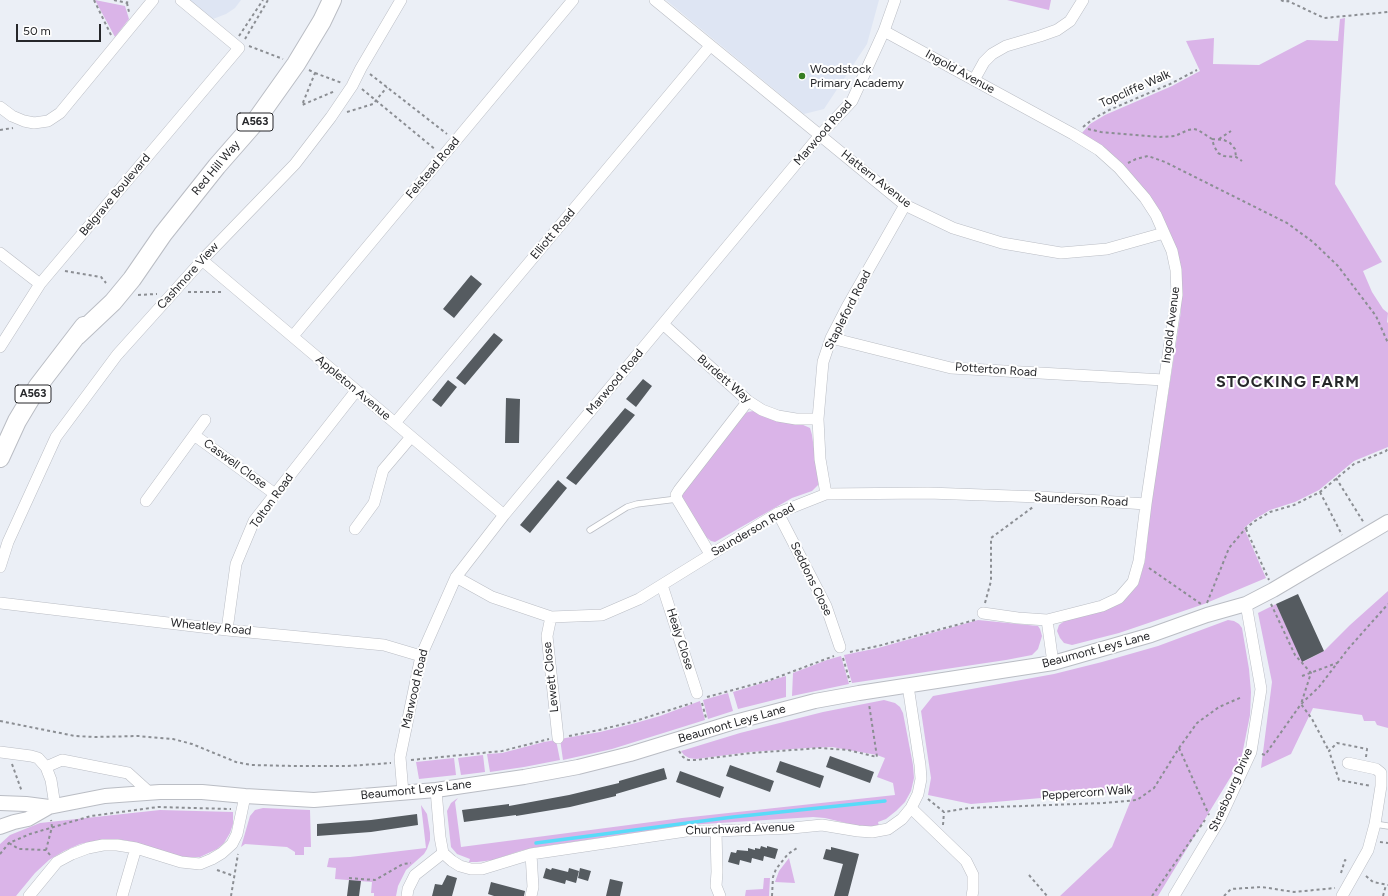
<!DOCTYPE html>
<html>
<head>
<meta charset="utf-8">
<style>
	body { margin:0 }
	#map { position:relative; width:1388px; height:896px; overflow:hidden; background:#ebeff6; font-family:Figtree,sans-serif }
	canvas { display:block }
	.scale { position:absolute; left:16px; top:24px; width:85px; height:18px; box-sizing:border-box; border:2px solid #26272a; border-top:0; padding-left:5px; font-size:12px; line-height:14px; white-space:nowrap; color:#26272a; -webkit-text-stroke:3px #fff; paint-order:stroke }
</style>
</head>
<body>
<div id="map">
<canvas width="1388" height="896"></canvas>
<div class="scale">50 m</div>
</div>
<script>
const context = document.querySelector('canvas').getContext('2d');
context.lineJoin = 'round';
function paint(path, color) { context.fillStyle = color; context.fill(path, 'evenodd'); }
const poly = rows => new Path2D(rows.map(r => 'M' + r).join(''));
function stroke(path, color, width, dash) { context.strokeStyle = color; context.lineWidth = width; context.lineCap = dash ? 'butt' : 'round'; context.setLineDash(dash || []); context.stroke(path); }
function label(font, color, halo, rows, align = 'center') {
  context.font = font + ' Figtree,sans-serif'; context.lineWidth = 4; context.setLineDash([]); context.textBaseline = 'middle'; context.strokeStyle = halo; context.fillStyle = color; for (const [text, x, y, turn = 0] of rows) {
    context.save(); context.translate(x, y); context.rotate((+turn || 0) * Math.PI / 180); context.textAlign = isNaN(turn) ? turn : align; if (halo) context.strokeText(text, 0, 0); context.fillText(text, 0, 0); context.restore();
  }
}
const built = poly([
	[187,0,241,0,235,8,226,14,213,19],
	[666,0,879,0,867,44,824,109,804,114]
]);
const green = poly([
	[95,0,125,6,129,19,115,37],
	[1007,0,1051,0,1049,10],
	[1345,18,1335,184,1382,262,1363,271,1372,292,1383,309,1388,313,1387,322,1388,323,1388,447,1354,461,1319,490,1295,502,1270,510,1255,519,1244,528,1266,578,1204,604,1119,633,1072,645,1064,643,1060,638,1057,631,1059,625,1066,620,1103,611,1122,603,1138,585,1145,561,1151,505,1181,311,1181,266,1176,249,1160,212,1140,184,1120,163,1081,134,1090,124,1105,115,1172,86,1200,71,1186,41,1214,38,1213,64,1259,65,1307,40,1338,41,1340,19],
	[753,411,801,424,810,428,812,435,819,484,812,491,792,498,715,542,711,541,705,536,679,493,743,415,748,412],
	[1388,591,1388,728,1377,725,1375,721,1364,721,1362,715,1313,708,1291,754,1261,768,1272,682,1258,613,1276,604,1303,662,1324,651,1350,625],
	[978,620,1038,626,1040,629,1042,636,1038,649,1032,655,1006,660,852,683,844,655,878,648],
	[1228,620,1234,621,1239,624,1242,628,1249,669,1251,692,1250,715,1241,760,1158,896,1060,896,1112,847,1135,790,971,804,928,795,931,778,921,711,933,696,1054,674,1102,662,1158,646],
	[841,656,849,684,792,696,793,673,827,660],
	[786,676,786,697,738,709,733,692],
	[728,693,733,711,708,719,703,700],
	[884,700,895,703,900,707,903,713,913,765,914,778,911,791,905,802,896,811,886,819,878,822,879,826,873,827,858,826,825,818,813,817,688,825,532,848,520,851,493,860,477,862,469,862,470,859,457,854,451,847,447,811,451,803,455,800,458,798,455,802,461,847,682,818,895,795,893,783,877,777,885,758,877,755,832,747,807,748,750,752,696,759,689,758,684,755,681,751,740,733,823,712],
	[700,701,705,720,612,749,563,760,560,739,600,732,632,724,660,716],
	[556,740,560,760,524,767,490,772,487,754,502,753,544,742],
	[483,755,485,772,461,775,458,758],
	[454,758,456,775,419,779,416,762],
	[421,805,427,814,430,833,430,840,427,849,424,854,406,870,398,886,396,896,374,896,374,893,371,893,372,882,335,879,336,868,327,867,329,858,350,857,426,848],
	[263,808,310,810,311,847,304,847,304,855,295,855,295,852,287,847,245,844,241,847,250,816,255,810],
	[160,810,233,812,233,824,230,833,224,843,217,849,200,857,183,857,134,842,117,839,99,840,80,844,64,851,49,860,35,873,16,896,0,896,0,844,10,835,40,823],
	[789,858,795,883,775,882,779,871],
	[764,878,770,878,769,896,745,896,746,890,763,889]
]);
const stream = poly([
	[536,843,733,817,885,801]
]);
const building = poly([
	[471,275,482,284,454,318,443,309],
	[494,333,503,340,465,385,456,378],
	[643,379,652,386,636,407,626,399],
	[448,380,457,387,441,407,432,400],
	[506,398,520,399,519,443,505,443],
	[625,408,635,415,576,485,566,478],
	[558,480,567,488,530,533,520,525],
	[1298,594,1324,651,1302,662,1276,604],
	[830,756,874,772,870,783,826,767],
	[780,761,824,776,820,788,776,772],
	[730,765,774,781,770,792,726,776],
	[664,768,667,779,616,794,616,796,570,807,516,816,516,815,464,822,462,810,509,804,509,806,569,795,619,783,619,781],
	[680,771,724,787,720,798,676,782],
	[417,814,418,825,371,832,317,836,317,824,371,820],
	[761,846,767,848,767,846,778,849,775,859,764,856,763,861,752,858,751,863,740,860,739,865,728,862,731,852,736,853,737,850,748,851,748,848,755,850,755,848,760,849],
	[831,847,859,854,848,896,834,896,843,864,823,859,826,849,831,850],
	[546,868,551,870,552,868,568,872,569,868,579,871,576,883,566,880,565,884,543,878],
	[580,868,591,871,588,881,578,878],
	[447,875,457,878,452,896,432,896,435,884,442,885],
	[610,879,623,882,620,896,606,896],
	[349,880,361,881,359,896,347,896],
	[491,882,525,891,524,896,494,896,488,894]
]);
const path = poly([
	[94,0,111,35],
	[114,0,127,3,128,0],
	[1281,0,1285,2,1288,1,1324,18,1388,12],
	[127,3,129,12],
	[239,36,263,0],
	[245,39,268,0],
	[249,46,283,59],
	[309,70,315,73,302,105,335,91],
	[315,73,342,83],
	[370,74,447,134],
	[362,89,436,150],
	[347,112,373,104,387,87],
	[1083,127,1093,119,1109,110,1170,84,1197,70],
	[1088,129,1101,132,1160,137,1175,136,1188,130,1194,129,1198,130,1212,139,1214,146,1218,153,1224,156,1236,157,1242,161],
	[0,130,13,128],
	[1212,139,1224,140,1230,143,1235,149,1236,157],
	[1219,139,1231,131],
	[1128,163,1136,159,1148,156,1165,162,1287,223,1313,242,1338,266,1376,316,1388,343],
	[65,271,101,277,106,283],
	[188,292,223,292],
	[138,295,157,294],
	[1336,478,1364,523],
	[1320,492,1342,535],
	[1246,529,1269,580],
	[1149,568,1201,604],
	[985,603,991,581,991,538,1033,507],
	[1207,603,1229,548,1246,528,1255,521,1270,512,1294,505,1320,492,1354,464,1386,451,1388,448],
	[1271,604,1295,655,1311,673,1301,704,1312,719,1329,751],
	[850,652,878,646,975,620],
	[843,658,850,682],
	[1302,676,1337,663],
	[707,697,770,680,834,656],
	[702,703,706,718],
	[0,721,75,736,95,737,138,736,173,739,192,744,236,762,251,765,294,766,348,766,391,763],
	[569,736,599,730,632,722,692,703],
	[1179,748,1209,815],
	[679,751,683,757,688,760,696,760,751,753,820,748,848,750,877,757,869,704],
	[1262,754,1265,755,1301,704,1319,687,1348,649,1388,604],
	[1366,757,1367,749,1337,743,1329,751,1339,780,1371,786],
	[411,760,502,751,549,739],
	[12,764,22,792],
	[928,799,944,812,969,808,1104,803,1137,800,1154,788,1179,748,1197,723,1219,707,1242,697],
	[943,825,944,812],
	[1380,842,1388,843],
	[9,843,19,849,46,850],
	[0,854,9,843,30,834,91,816,158,807,231,809],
	[50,855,46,850,52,827,51,820],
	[217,870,234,876],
	[1341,873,1345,860,1348,862],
	[1029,875,1047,896],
	[1366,876,1373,882,1388,885],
	[349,878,375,880,403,864,411,863],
	[231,896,238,854],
	[772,896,773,877,776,869,788,854,797,848],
	[1152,896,1205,820],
	[1224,896,1231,889,1262,887,1294,892,1335,888],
	[1383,896,1386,885]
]);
const service = poly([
	[590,530,627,507,637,504,677,499],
	[1375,824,1388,826]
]);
const minor = poly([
	[655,0,905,205,953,228,1002,243,1061,253,1107,249,1164,233],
	[884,31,1073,134,1099,150,1119,168,1145,198,1156,215,1172,251,1176,270,1177,295,1146,504,1139,561,1133,582,1119,598,1102,606,1047,620,1018,618,983,613],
	[974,80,984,62,992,54,1006,46,1040,36,1057,30,1070,21,1083,0],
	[0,107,12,116,24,121,34,123,48,121,60,113,153,0],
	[0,253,40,284],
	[202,260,504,515],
	[663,324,748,401,762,410,778,416,796,419,818,419],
	[293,336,573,0],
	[831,338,951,368,1164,380],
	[0,347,40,284,239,48,181,0],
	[395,423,710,46],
	[194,435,275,494],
	[826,494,820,459,818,419,823,362,831,338,847,307,905,205],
	[146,501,205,420],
	[778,513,826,606,840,647],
	[355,529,374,503,383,470,411,437],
	[710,554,677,499,676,495,679,490,748,401],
	[0,567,8,542,56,437,117,355,206,256,295,164,331,117,352,86,361,68,401,0],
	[456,577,492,597,551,617,602,615,639,599,778,513,826,494,928,493,1040,497,1146,504],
	[662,585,697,693],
	[0,603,227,630,384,645,421,656],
	[551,617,547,636,558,738],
	[1047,620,1053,663],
	[227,630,236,564,254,521,356,391],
	[0,752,31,756,38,758,46,767,62,760,128,773,149,792],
	[46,767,51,780,55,806],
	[403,793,400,757,421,656,456,577,504,515,820,135,852,101,884,31,895,0],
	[911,808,966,861,973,875,973,890,972,896],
	[716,831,717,872,716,886,720,896],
	[443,853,452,861,460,866,471,869,482,869,531,854,686,831,716,831,792,828,822,825,858,831,872,832,888,829,902,819,911,808,918,794,921,779,920,765,908,686],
	[29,896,57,862,72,854,88,848,103,845,117,845,136,848,181,862,200,864,212,859,222,853,232,844,237,834,245,796],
	[122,896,136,848],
	[407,896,408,889,415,875,443,853,440,837,436,790],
	[531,896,533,887,531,854],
	[1174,896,1220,819,1251,752,1261,689,1246,604],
	[1342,896,1368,850,1375,824,1381,786,1381,773,1376,769,1348,763]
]);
const tertiary = poly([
	[0,803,26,804,49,807,105,796,160,792,202,792,245,796,314,800,436,790,524,777,578,767,630,754,731,723,815,701,859,693,1053,663,1151,635,1207,615,1246,604,1273,590,1388,522],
	[0,827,14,822,28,819,49,807]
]);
const trunk = poly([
	[77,336,113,302,132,279,163,234,217,166,252,126,296,64,322,21,332,0],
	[0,458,17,421,38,386,84,326]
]);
const markers = [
	[802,76,4,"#367e23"]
];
const shields = [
	[255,122,36],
	[33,394,36]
];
const shieldNames = [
	["A563",255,122],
	["A563",33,394]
];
const poiNames = [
	["Woodstock",810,69],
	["Primary Academy",810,83]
];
const streetNames = [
	["Ingold Avenue",960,72,29],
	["Topcliffe Walk",1135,89,-24],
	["Marwood Road",823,133,-49],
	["Red Hill Way",216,168,-50],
	["Felstead Road",433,168,-50],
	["Hattern Avenue",876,179,38],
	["Belgrave Boulevard",115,195,-50],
	["Elliott Road",553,234,-50],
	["Cashmore View",188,276,-48],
	["Stapleford Road",848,310,-63],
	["Ingold Avenue",1171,325,-83],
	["Potterton Road",996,370,4],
	["Burdett Way",724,379,41],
	["Marwood Road",615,382,-50],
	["Appleton Avenue",353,388,40],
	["Caswell Close",235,464,36],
	["Saunderson Road",1081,500,3],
	["Tolton Road",272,501,-54],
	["Saunderson Road",753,530,-30],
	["Seddons Close",811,579,64],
	["Wheatley Road",211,627,6],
	["Healy Close",680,639,72],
	["Beaumont Leys Lane",1096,650,-15],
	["Lewett Close",551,677,-96],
	["Marwood Road",415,689,-77],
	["Beaumont Leys Lane",732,724,-16],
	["Beaumont Leys Lane",416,790,-6],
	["Strasbourg Drive",1231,790,-66],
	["Peppercorn Walk",1087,793,-4],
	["Churchward Avenue",740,829,-2]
];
const districtNames = [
	["STOCKING FARM",1288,382]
];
paint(built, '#dee5f3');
paint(green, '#dab4e8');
stroke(stream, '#59dbf9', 3.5);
paint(building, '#555b60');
stroke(service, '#babdc4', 7);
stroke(minor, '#babdc4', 12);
stroke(tertiary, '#babdc4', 16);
stroke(trunk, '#babdc4', 20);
stroke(path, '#8b8e93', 2, [3, 3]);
stroke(service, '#fff', 5.5);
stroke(minor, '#fff', 11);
stroke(tertiary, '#fff', 14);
stroke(trunk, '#fff', 18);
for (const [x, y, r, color] of markers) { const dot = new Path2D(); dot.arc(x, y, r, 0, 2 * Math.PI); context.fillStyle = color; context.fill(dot); stroke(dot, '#fff', 1.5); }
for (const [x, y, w] of shields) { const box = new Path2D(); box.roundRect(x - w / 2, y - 9, w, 18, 3); context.fillStyle = '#fff'; context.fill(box); stroke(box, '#26272a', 1); }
label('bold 11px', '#26272a', null, shieldNames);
label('12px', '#26272a', '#fff', poiNames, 'left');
label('12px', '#26272a', '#fff', streetNames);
context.letterSpacing = '1px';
label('bold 16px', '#26272a', '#fff', districtNames);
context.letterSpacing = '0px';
</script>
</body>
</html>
